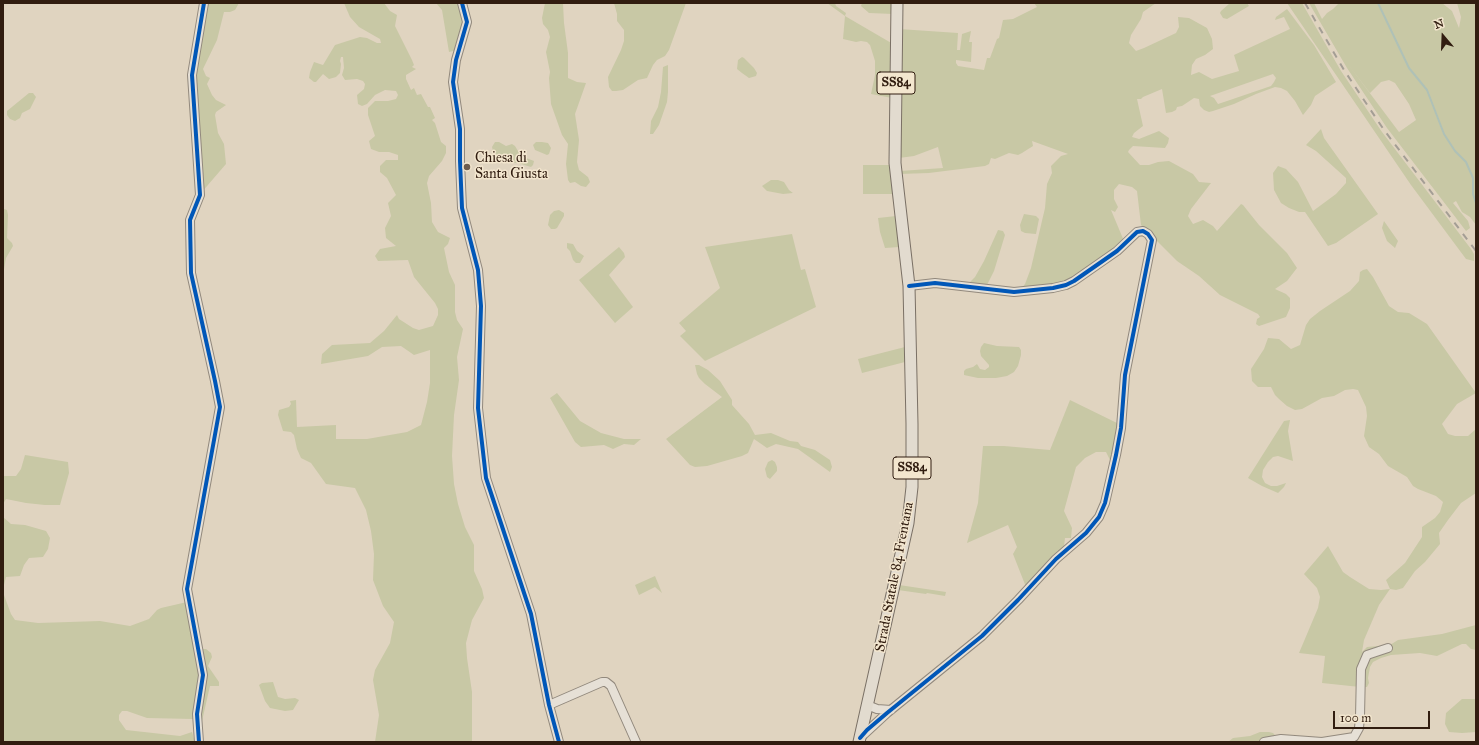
<!DOCTYPE html>
<html>
<head>
<meta charset="utf-8">
<style>
	body { margin:0 }
	#map { position:relative; width:1479px; height:745px; overflow:hidden; background:#e0d4c0; font-family:"IM FELL Great Primer",serif }
	canvas { display:block }
	.frame { position:absolute; inset:0; border:4px solid #311d10; pointer-events:none }
	.north { position:absolute; left:1423px; top:16px; width:40px; height:40px; -webkit-text-stroke:3px #f3e6ce; paint-order:stroke; rotate:341deg; font-size:11px; font-weight:700; line-height:16px; text-align:center; color:#311d10 }
	.north::after { content:''; display:block; margin:auto; width:14px; height:18px; background:#311d10; clip-path:polygon(50% 0,100% 100%,50% 72%,0 100%) }
	.scale { position:absolute; left:1333px; top:711px; width:97px; height:18px; box-sizing:border-box; border:2px solid #311d10; border-top:0; padding-left:5px; font-size:12px; line-height:14px; white-space:nowrap; color:#311d10; -webkit-text-stroke:3px #f3e6ce; paint-order:stroke }
</style>
</head>
<body>
<div id="map">
<canvas width="1479" height="745"></canvas>
<div class="frame"></div>
<div class="north">N</div>
<div class="scale">100 m</div>
</div>
<script>
const context = document.querySelector('canvas').getContext('2d');
context.lineJoin = 'round';
function paint(path, color) { context.fillStyle = color; context.fill(path, 'evenodd'); }
const poly = rows => new Path2D(rows.map(r => 'M' + r).join(''));
function stroke(path, color, width, dash) { context.strokeStyle = color; context.lineWidth = width; context.lineCap = dash ? 'butt' : 'round'; context.setLineDash(dash || []); context.stroke(path); }
function label(font, color, halo, rows, align = 'center') {
  context.font = font + ' "IM FELL Great Primer",serif'; context.lineWidth = 3; context.setLineDash([]); context.textBaseline = 'middle'; context.strokeStyle = halo; context.fillStyle = color; for (const [text, x, y, turn = 0] of rows) {
    context.save(); context.translate(x, y); context.rotate((+turn || 0) * Math.PI / 180); context.textAlign = isNaN(turn) ? turn : align; if (halo) context.strokeText(text, 0, 0); context.fillText(text, 0, 0); context.restore();
  }
}
const green = poly([
	[208,3,239,3,235,10,230,12,224,12,217,40,203,69,206,76,210,78,207,84,212,95,216,100,226,105,216,112,215,115,218,133,224,144,226,164,201,193,196,69],
	[344,3,384,3,390,11,397,15,395,26,412,60,414,65,412,67,416,69,406,75,406,79,411,90,414,88,417,95,421,94,428,107,430,107,435,118,432,120,435,123,441,142,446,146,446,153,442,161,429,176,427,183,431,203,432,222,438,232,450,238,448,244,444,248,449,272,455,285,455,312,457,320,463,329,457,357,459,380,454,415,452,456,454,484,458,504,465,527,474,545,474,571,482,589,484,598,472,620,466,643,467,658,472,692,472,741,473,742,375,742,379,715,373,680,375,670,390,643,394,622,383,606,373,580,374,554,371,531,366,510,355,488,326,484,311,463,301,458,297,449,294,435,291,432,283,431,278,415,279,410,289,407,291,404,290,401,296,400,297,427,336,425,336,439,367,439,407,432,421,425,427,402,430,383,430,350,414,355,401,346,382,347,368,356,321,364,322,354,332,345,370,343,384,331,397,315,399,319,413,328,419,330,433,326,438,315,438,309,435,303,414,277,408,260,378,261,375,256,380,249,396,246,386,238,385,228,391,216,388,203,396,195,387,178,380,172,380,166,386,160,398,160,398,155,389,152,379,152,371,149,369,141,375,136,368,115,368,108,375,101,388,101,396,99,398,95,396,91,385,90,375,95,367,104,362,106,358,104,357,95,364,89,365,84,363,81,357,79,345,80,342,75,344,68,343,57,341,57,340,61,341,64,340,73,336,77,329,79,323,74,316,82,314,82,309,78,310,72,314,62,323,65,335,45,360,37,367,38,377,43,381,43,380,39,359,27,350,17],
	[436,3,461,3,464,15,462,49,449,52,442,10],
	[545,3,563,3,564,23,568,53,568,78,577,82,586,83,575,114,579,140,577,162,579,170,588,177,590,182,586,187,581,186,575,182,570,183,568,180,566,164,568,144,562,135,551,104,549,78,550,72,546,52,550,37,548,30,543,24,542,18],
	[614,3,686,3,669,50,665,56,657,60,653,65,647,78,638,80,623,90,616,91,612,91,609,87,608,77,621,50,624,41,624,30,617,21,617,14],
	[827,3,835,3,836,6,846,13,845,16,893,44,892,98,871,94,875,75,875,61,870,45,867,42,861,41,856,42,843,39,845,16],
	[862,3,893,3,893,14,869,13,861,6],
	[1034,3,1156,3,1143,12,1141,19,1131,35,1129,43,1136,51,1144,48,1176,33,1179,27,1178,17,1189,18,1207,28,1212,39,1213,49,1205,55,1196,59,1192,65,1191,75,1199,72,1212,79,1239,71,1234,55,1290,29,1284,17,1275,20,1276,17,1287,9,1314,45,1336,82,1315,96,1311,105,1303,115,1295,101,1287,91,1281,88,1275,87,1256,94,1234,104,1213,111,1209,112,1204,110,1200,106,1199,99,1194,98,1182,106,1177,107,1176,110,1172,112,1166,113,1162,89,1143,97,1141,99,1137,99,1143,126,1134,133,1132,137,1139,139,1159,131,1169,138,1168,143,1165,148,1133,146,1129,150,1128,152,1140,165,1149,165,1158,162,1169,161,1193,174,1199,182,1211,183,1191,209,1188,216,1193,224,1203,220,1213,226,1217,231,1241,204,1243,205,1259,225,1287,253,1297,268,1287,281,1275,289,1286,294,1290,298,1290,308,1286,317,1259,326,1256,324,1257,319,1260,317,1258,314,1220,295,1199,276,1177,261,1141,225,1137,191,1132,187,1119,184,1114,190,1114,199,1118,207,1115,212,1111,210,1124,241,1072,280,1061,284,1020,290,1025,284,1031,268,1045,208,1047,184,1052,173,1051,166,1061,156,1068,154,1032,141,1033,146,1022,153,1018,155,1009,153,995,159,991,158,989,164,985,166,929,173,900,174,900,171,943,168,938,147,914,156,899,158,899,29,958,33,957,50,960,50,962,34,971,31,969,42,972,42,971,62,956,60,956,63,958,66,984,70,987,58,990,58,997,39,999,38,1003,20,1013,19,1037,7],
	[1273,74,1276,78,1274,82,1271,86,1230,100,1218,104,1214,98,1210,96],
	[1230,3,1247,3,1249,6,1227,19,1223,18,1220,13,1221,11],
	[1287,3,1302,3,1341,71,1382,132,1471,249,1474,254,1474,261,1466,259,1411,185],
	[1309,3,1314,3,1322,19,1327,13,1333,9,1339,3,1442,3,1452,11,1459,28,1461,17,1457,3,1476,3,1476,225,1470,217,1462,212,1456,201,1453,203,1468,221,1470,228,1466,231,1387,128,1347,68],
	[1348,64,1370,93,1381,82,1389,80,1395,83,1409,104,1416,120,1399,132],
	[742,57,744,58,754,68,757,73,756,76,749,78,742,73,737,69,738,60],
	[668,65,668,92,667,102,659,125,653,134,650,134,651,121,658,107,661,92,663,67],
	[29,93,33,93,36,97,30,109,22,113,20,118,15,121,10,119,7,115,7,111],
	[1321,129,1324,138,1378,214,1336,243,1328,246,1305,212,1299,212,1289,208,1281,203,1274,190,1273,173,1278,166,1286,169,1298,182,1313,211,1336,194,1346,183,1346,178,1316,151,1306,145],
	[495,142,499,142,506,146,512,144,515,146,521,156,534,161,533,165,531,167,518,163,504,162,493,151,492,147],
	[536,142,542,142,548,143,551,148,549,154,547,155,535,150,533,145],
	[863,165,889,165,894,194,863,194],
	[771,180,778,180,784,182,789,190,793,193,783,194,767,191,762,186],
	[3,204,4,209,7,210,8,215,7,238,12,243,13,246,6,258,3,275],
	[559,210,564,213,564,216,557,228,555,229,551,229,548,225,550,215,554,211],
	[1024,214,1036,216,1039,219,1036,234,1025,233,1021,231,1020,225],
	[896,216,899,247,885,248,880,232,878,218],
	[1384,221,1398,241,1395,248,1387,241,1385,236,1382,228],
	[998,230,1003,231,1005,235,994,271,986,287,969,285,970,282,975,277,984,261],
	[792,234,801,270,805,269,816,307,705,361,680,336,686,331,679,323,720,288,705,247],
	[567,243,573,244,577,251,584,256,580,263,576,263,573,260,570,251,567,248],
	[619,247,624,253,625,257,609,275,633,307,615,323,579,280],
	[1367,269,1373,277,1389,306,1398,312,1409,313,1427,324,1476,393,1457,404,1442,424,1448,434,1455,436,1468,436,1476,429,1476,493,1461,503,1448,520,1439,533,1440,544,1425,562,1415,571,1403,588,1396,590,1390,589,1379,605,1364,640,1362,652,1367,647,1390,645,1398,640,1442,634,1476,625,1476,650,1471,649,1466,644,1462,644,1437,656,1420,653,1391,655,1381,658,1373,662,1370,667,1368,678,1369,683,1367,687,1360,687,1322,683,1325,656,1299,653,1318,608,1320,597,1317,588,1304,574,1328,546,1343,572,1350,577,1369,589,1381,590,1390,589,1386,580,1405,563,1422,537,1422,527,1435,518,1440,512,1443,502,1436,496,1418,489,1413,486,1407,477,1388,466,1379,454,1369,447,1364,436,1367,416,1366,407,1358,390,1353,389,1345,390,1334,396,1322,398,1302,409,1295,410,1287,406,1279,399,1275,395,1271,387,1258,387,1252,381,1251,369,1264,349,1268,338,1279,339,1291,349,1300,345,1306,325,1310,319,1320,311,1350,291,1359,281,1360,272,1363,270],
	[984,343,997,346,1019,347,1021,350,1021,355,1018,366,1014,372,1007,376,996,378,978,378,964,375,964,371,966,369,973,367,977,364,980,369,985,370,989,367,989,365,981,356,980,351,981,347],
	[905,347,905,362,862,373,858,359],
	[695,365,699,365,708,370,720,381,732,400,732,405,749,424,755,435,771,433,790,441,798,442,801,446,815,450,830,460,832,467,830,472,798,449,776,444,767,448,754,439,748,453,742,456,707,466,695,467,690,465,666,439,722,397,705,384,699,378,697,374],
	[557,393,580,421,601,433,624,439,641,439,634,445,624,444,613,449,604,445,581,447,575,442,550,398],
	[1070,400,1119,424,1112,464,1106,452,1096,452,1085,458,1076,467,1064,511,1072,528,1071,538,1065,538,1064,547,1026,587,1013,554,1017,547,1008,525,967,543,978,503,983,446,1004,446,1050,450],
	[1290,420,1288,431,1293,461,1278,456,1273,457,1268,462,1263,470,1262,477,1265,483,1271,486,1277,486,1286,483,1284,487,1278,493,1262,486,1248,478,1284,421],
	[25,455,68,462,69,473,60,505,45,505,26,503,6,499,3,504,3,476,16,476,21,469],
	[772,460,775,462,777,467,777,471,770,479,767,477,765,469,768,462],
	[3,517,11,524,25,525,46,531,50,538,48,549,43,557,29,558,24,565,20,576,6,577,4,585,4,595,11,614,15,620,38,623,100,621,130,626,149,619,157,610,161,608,187,602,202,674,193,719,147,718,127,711,122,711,119,715,119,720,126,730,180,736,192,732,195,742,3,742],
	[655,576,662,593,655,587,639,595,635,585],
	[899,585,946,592,945,596,927,593,926,594,898,590],
	[201,649,206,649,211,653,212,657,208,666,219,682,219,686,210,686,202,721,202,742,198,727],
	[273,682,278,697,285,699,295,698,299,700,293,710,285,711,270,708,265,701,259,685,262,683],
	[1462,699,1476,699,1476,732,1462,733,1449,732,1445,724,1446,713],
	[1260,732,1269,732,1273,733,1277,737,1275,742,1228,742,1233,738,1250,736]
]);
const stream = poly([
	[1378,3,1409,68,1427,90,1444,134,1455,151,1466,162,1473,178,1473,194,1476,203]
]);
const minor = poly([
	[462,3,467,22,456,60,453,82,460,129,460,161,462,208,478,270,481,306,478,408,486,478,531,614,549,705,559,742],
	[549,705,602,682,606,682,611,686,636,742],
	[867,705,877,709,891,710],
	[861,737,887,713,982,636,1018,600,1056,559,1086,533,1099,517,1105,503,1116,455,1121,428,1125,375,1152,240,1148,234,1143,231,1137,232,1117,251,1074,281,1066,285,1053,288,1014,292,935,283,909,286],
	[199,742,197,714,203,675,187,589,220,407,215,381,191,273,190,220,200,195,192,75,204,3],
	[1264,742,1281,739,1322,742,1354,737,1359,728,1360,717,1361,669,1367,655,1388,648]
]);
const major = poly([
	[859,742,908,523,912,487,912,424,909,286,895,163,897,3]
]);
const rail = poly([
	[1305,3,1344,70,1384,130,1476,251]
]);
const cycleway = poly([
	[462,3,467,22,456,60,453,82,460,129,460,161,462,208,478,270,481,306,478,408,486,478,531,614,549,705,559,742],
	[860,738,867,730,887,713,982,636,1018,600,1056,559,1086,533,1099,517,1105,503,1116,455,1121,428,1125,375,1152,240,1148,234,1143,231,1137,232,1117,251,1074,281,1066,285,1053,288,1014,292,935,283,909,286],
	[199,742,197,714,203,675,187,589,220,407,215,381,191,273,190,220,200,195,192,75,204,3]
]);
const markers = [
	[467,167,4,"#6e5d4e"]
];
const shields = [
	[896,83,38],
	[912,468,38]
];
const shieldNames = [
	["SS84",896,83],
	["SS84",912,468]
];
const poiNames = [
	["Chiesa di",475,159],
	["Santa Giusta",475,175]
];
const streetNames = [
	["Strada Statale 84 Frentana",895,577,-79]
];
paint(green, '#c8c8a5');
stroke(stream, '#afc1b7', 2);
stroke(minor, '#92897d', 10);
stroke(major, '#7a7065', 13);
stroke(minor, '#e6e0d6', 8);
stroke(major, '#e2dbcf', 11);
stroke(rail, '#a49e95', 2, [7, 7]);
stroke(cycleway, '#0057b8', 4);
for (const [x, y, r, color] of markers) { const dot = new Path2D(); dot.arc(x, y, r, 0, 2 * Math.PI); context.fillStyle = color; context.fill(dot); stroke(dot, '#f3e6ce', 1.5); }
for (const [x, y, w] of shields) { const box = new Path2D(); box.roundRect(x - w / 2, y - 11, w, 22, 3); context.fillStyle = '#f3e6ce'; context.fill(box); stroke(box, '#311d10', 1); }
label('bold 13px', '#311d10', null, shieldNames);
label('14px', '#311d10', '#f3e6ce', poiNames, 'left');
label('14px', '#311d10', '#f3e6ce', streetNames);
</script>
</body>
</html>
